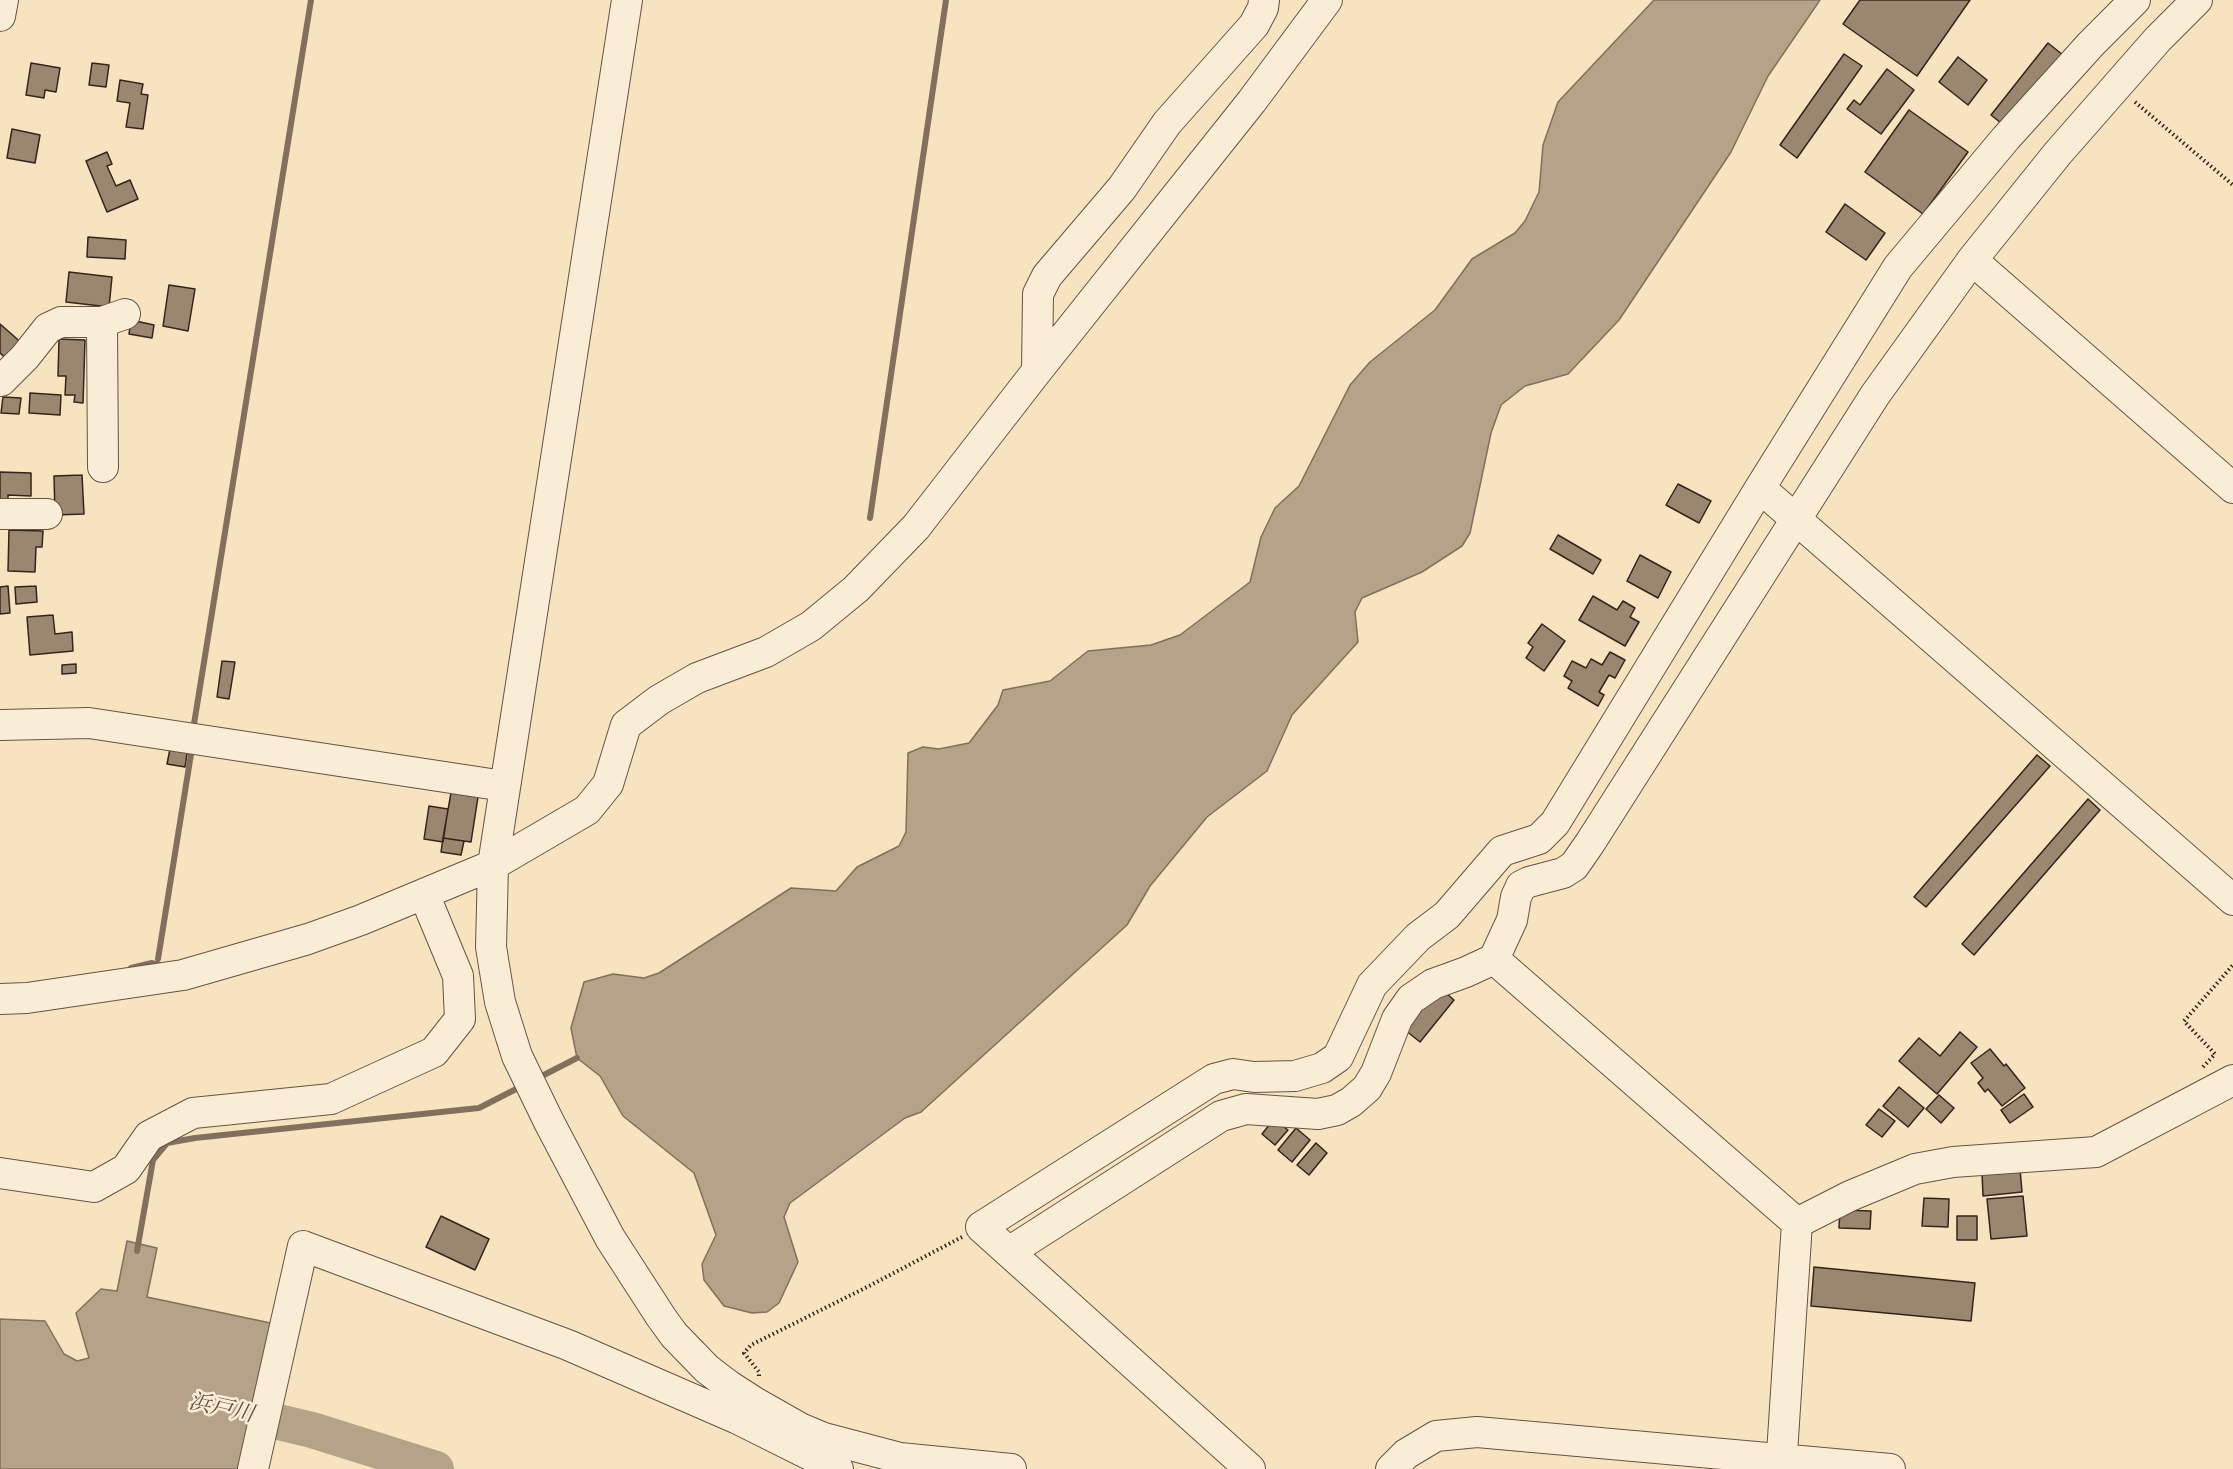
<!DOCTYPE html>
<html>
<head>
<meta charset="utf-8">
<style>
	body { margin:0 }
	canvas { display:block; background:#f7e3c0 }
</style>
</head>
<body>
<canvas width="2233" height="1469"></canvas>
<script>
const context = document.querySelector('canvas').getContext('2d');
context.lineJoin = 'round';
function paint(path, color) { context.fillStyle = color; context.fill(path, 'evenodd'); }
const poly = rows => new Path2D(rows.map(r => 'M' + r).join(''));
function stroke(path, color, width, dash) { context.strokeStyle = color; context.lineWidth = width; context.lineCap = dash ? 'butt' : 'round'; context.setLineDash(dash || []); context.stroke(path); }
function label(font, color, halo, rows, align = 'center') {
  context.font = font + ' "IM FELL DW Pica","Noto Serif JP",serif'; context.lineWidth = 5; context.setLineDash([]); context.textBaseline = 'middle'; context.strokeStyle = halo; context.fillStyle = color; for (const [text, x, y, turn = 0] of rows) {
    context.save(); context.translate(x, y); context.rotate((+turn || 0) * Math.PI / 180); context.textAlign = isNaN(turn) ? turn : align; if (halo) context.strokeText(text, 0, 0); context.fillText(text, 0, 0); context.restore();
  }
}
const water = poly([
	[1654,0,1820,0,1768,76,1731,152,1619,320,1568,374,1525,386,1501,405,1491,433,1470,533,1462,546,1422,572,1362,598,1355,612,1358,642,1292,715,1267,771,1207,817,1150,886,1127,925,921,1112,905,1118,790,1203,784,1217,798,1262,779,1303,767,1312,752,1313,724,1306,704,1280,702,1264,716,1235,694,1173,623,1116,600,1076,577,1058,571,1028,584,982,613,974,644,978,659,973,791,888,836,891,857,867,899,846,906,832,908,753,923,747,939,749,969,743,998,705,1003,690,1050,681,1088,651,1151,645,1180,635,1250,582,1261,537,1275,508,1299,486,1350,385,1370,362,1435,310,1472,259,1515,233,1525,221,1539,192,1543,145,1558,102,1654,0],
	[127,1241,157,1248,147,1297,280,1325,248,1469,0,1469,0,1319,45,1321,64,1354,77,1361,89,1358,76,1313,101,1289,117,1291,127,1241]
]);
const stream = poly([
	[870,518,946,0],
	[194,724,311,0],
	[158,959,192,748],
	[131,968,152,963,162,966],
	[538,1078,577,1058],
	[137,1251,153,1160,167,1143,195,1138,479,1108,524,1085]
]);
const river = poly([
	[232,1411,312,1430,436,1469]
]);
const building = poly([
	[1860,0,1970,0,1917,76,1843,24,1860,0],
	[2048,43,2063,55,2006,127,1991,115,2048,43],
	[1844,54,1862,66,1797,158,1780,145,1844,54],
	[1958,57,1987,80,1968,105,1939,82,1958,57],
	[31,63,60,68,56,92,45,90,44,98,26,95,31,63],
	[92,63,109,65,106,87,89,85,92,63],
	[1887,69,1914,90,1881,134,1847,109,1854,100,1860,105,1887,69],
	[120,80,143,84,141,94,148,95,143,129,126,127,130,103,117,101,120,80],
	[1909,110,1968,152,1923,214,1865,172,1909,110],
	[12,129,40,135,35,163,7,158,12,129],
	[107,152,112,164,107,166,116,186,130,180,138,199,107,212,86,161,107,152],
	[1845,204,1885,233,1866,260,1826,232,1845,204],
	[88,237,126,240,125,259,87,257,88,237],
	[69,272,112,277,109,307,66,302,69,272],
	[169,285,195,289,188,331,163,326,169,285],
	[131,320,154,325,152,338,129,334,131,320],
	[0,324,24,345,9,361,0,353,0,324],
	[59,339,85,340,83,403,74,402,75,395,65,395,66,376,58,376,59,339],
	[30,393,61,395,60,415,29,413,30,393],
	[3,397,21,398,19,414,1,413,3,397],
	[0,472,31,473,31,496,8,495,8,509,0,509,0,472],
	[82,475,84,514,55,515,54,476,82,475],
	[1678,484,1711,501,1699,523,1666,505,1678,484],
	[9,530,43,531,42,547,36,547,35,572,8,571,9,530],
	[1558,535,1601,560,1593,574,1550,549,1558,535],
	[1640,555,1671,572,1658,598,1627,581,1640,555],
	[8,586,10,613,0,614,0,587,8,586],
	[36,586,37,602,16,604,15,587,36,586],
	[1593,596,1617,610,1623,601,1635,608,1630,617,1639,622,1625,646,1579,620,1593,596],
	[53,615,55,634,72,632,73,651,30,655,27,617,53,615],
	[1542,624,1565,641,1544,671,1526,658,1533,647,1528,643,1542,624],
	[1610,652,1625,660,1615,678,1609,675,1599,692,1604,695,1598,706,1568,688,1572,681,1564,676,1572,661,1586,668,1591,659,1602,665,1610,652],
	[222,661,235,662,229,699,217,697,222,661],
	[76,664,76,673,62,674,62,665,76,664],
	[171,744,188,747,185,767,167,764,171,744],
	[2037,755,2050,766,1926,907,1914,897,2037,755],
	[451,793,478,797,471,842,443,838,451,793],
	[2088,799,2100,810,1974,955,1962,944,2088,799],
	[429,806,448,809,443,842,424,839,429,806],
	[443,838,464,841,461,855,441,852,443,838],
	[1439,987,1454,1000,1420,1042,1405,1030,1439,987],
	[1960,1032,1977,1047,1937,1094,1899,1061,1919,1038,1940,1056,1960,1032],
	[1990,1049,2004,1066,2006,1064,2025,1088,2002,1106,1988,1089,1985,1092,1978,1083,1983,1078,1971,1063,1990,1049],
	[1899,1087,1924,1108,1908,1127,1883,1106,1899,1087],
	[2024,1094,2033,1107,2010,1123,2001,1110,2024,1094],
	[1939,1095,1954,1108,1941,1123,1926,1109,1939,1095],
	[1879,1109,1895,1121,1882,1137,1866,1125,1879,1109],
	[1274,1119,1288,1130,1275,1145,1262,1134,1274,1119],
	[1296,1128,1310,1140,1292,1162,1278,1150,1296,1128],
	[1316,1143,1327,1153,1309,1175,1297,1165,1316,1143],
	[2020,1169,2022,1192,1983,1196,1982,1172,2020,1169],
	[2023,1196,2027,1236,1991,1239,1987,1199,2023,1196],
	[1924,1198,1949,1199,1948,1227,1922,1226,1924,1198],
	[1840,1210,1871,1211,1870,1229,1839,1228,1840,1210],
	[441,1216,489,1239,475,1270,426,1247,441,1216],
	[1957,1216,1977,1216,1977,1240,1957,1240,1957,1216],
	[1814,1267,1975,1283,1971,1321,1811,1306,1814,1267]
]);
const path = poly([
	[2135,102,2233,185],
	[2203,1067,2215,1054,2184,1021,2233,965],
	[759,1376,759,1372,744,1353,751,1345,871,1285,962,1237]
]);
const minor = poly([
	[627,0,493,865,491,947,500,1002,517,1056,549,1122,610,1238,661,1317,674,1335,707,1369,728,1385,756,1403,800,1428,824,1438,900,1458,1011,1469],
	[0,16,3,0],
	[1972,260,2233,488],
	[102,322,103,467],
	[1037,371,1038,294,1047,276,1122,188,1167,123,1254,25,1263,8,1264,0],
	[1,381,25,357,48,328,61,322,102,322,125,314],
	[1760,488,2233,900],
	[0,514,47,514],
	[0,725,89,723,504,786],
	[1494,959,1797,1223],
	[0,999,27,998,183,975,308,939,361,920,493,865,587,810,608,784,626,725,659,700,697,678,766,652,811,626,856,589,916,527,1037,371,1252,101,1327,0],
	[0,1173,94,1187,126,1169,149,1136,193,1113,331,1099,434,1052,460,1019,458,976,424,894],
	[1797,1223,1850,1196,1915,1169,1953,1162,2096,1152,2233,1080],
	[1009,1252,1221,1116,1246,1109,1318,1114,1337,1110,1351,1102,1367,1088,1376,1073,1397,1019,1411,999,1433,984,1466,972,1494,959,1512,920,1516,897,1521,886,1529,882,1563,873,1574,866,1590,843,1875,395,1972,260,2058,153,2158,39,2197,0],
	[253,1469,303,1246,568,1345,738,1419,838,1469],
	[1250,1469,981,1227,1214,1079,1233,1074,1254,1077,1295,1076,1322,1068,1338,1057,1372,985,1418,937,1447,915,1502,851,1539,839,1555,823,1760,488,1898,267,2006,138,2091,44,2135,0],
	[1391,1469,1406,1454,1436,1436,1477,1432,1890,1469],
	[1781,1469,1797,1223]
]);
const waterNames = [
	["浜戸川",221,1410,12]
];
paint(water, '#b6a288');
stroke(water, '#836f5c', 1.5);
stroke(stream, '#836f5c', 6);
stroke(river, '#b6a288', 36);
paint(building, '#9b8770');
stroke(building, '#37231a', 1.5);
stroke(minor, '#675344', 32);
stroke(path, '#37231a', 4, [1.5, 3]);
stroke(minor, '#faedd6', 30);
label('italic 22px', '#634f40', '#faedd6', waterNames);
</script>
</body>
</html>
